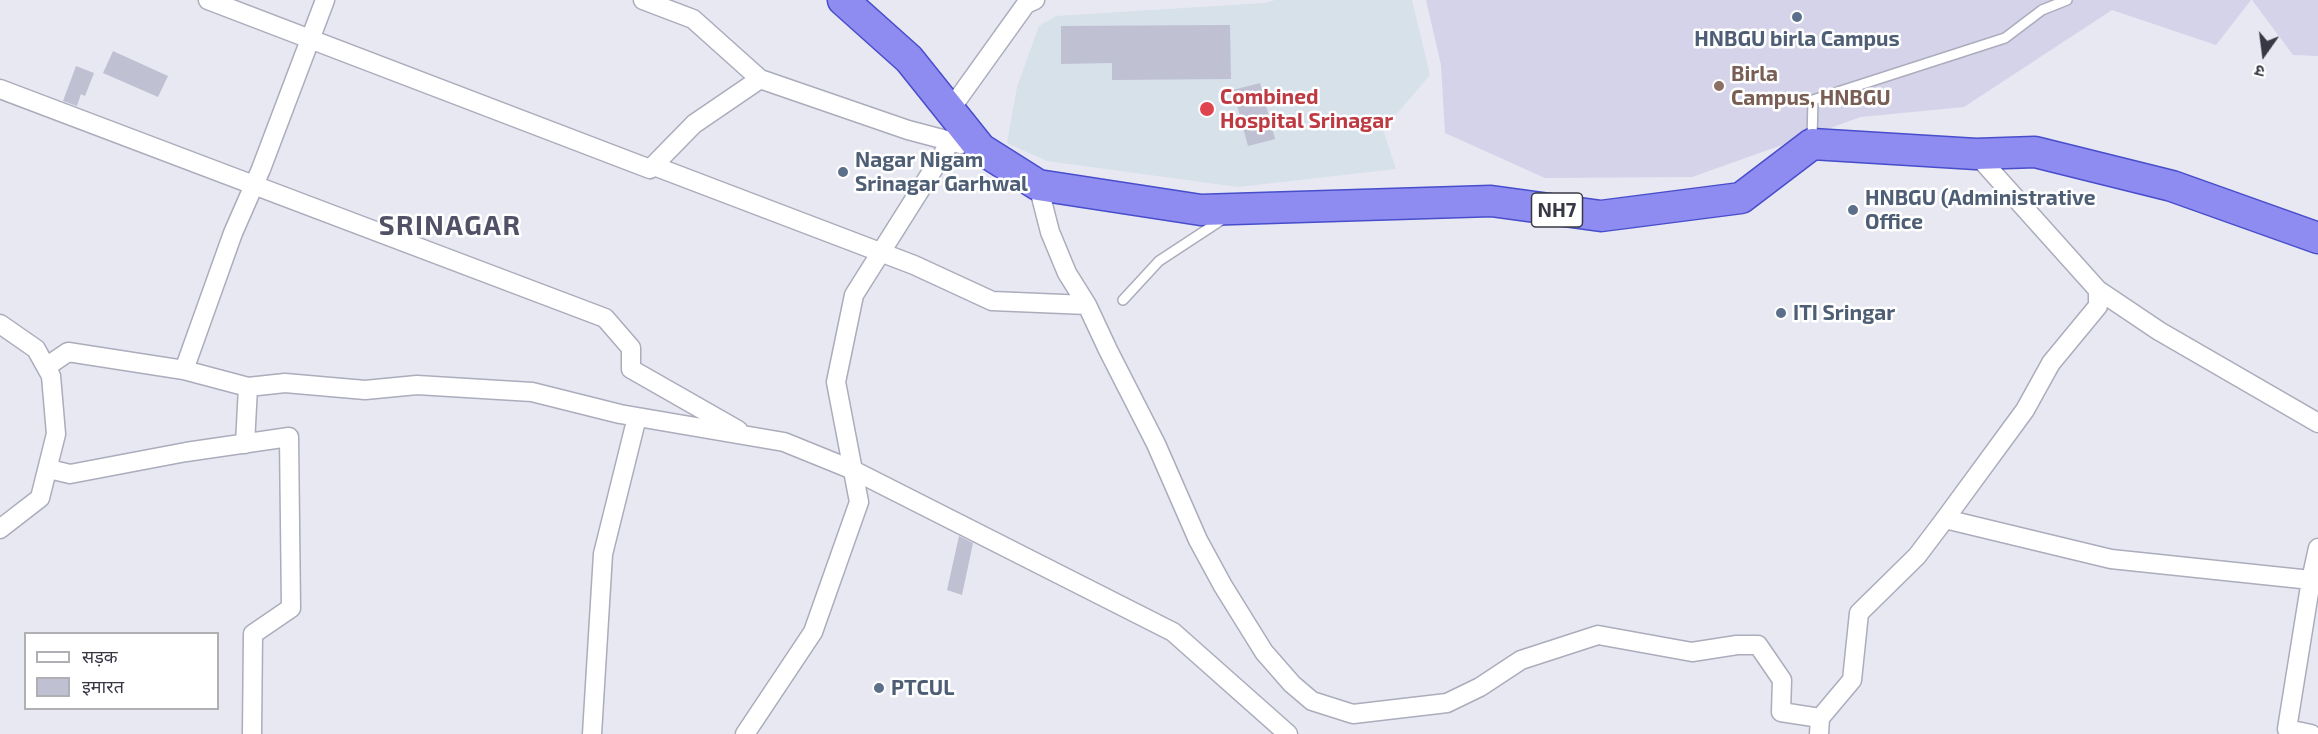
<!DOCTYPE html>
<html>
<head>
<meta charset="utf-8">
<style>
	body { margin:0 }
	#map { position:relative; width:2318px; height:734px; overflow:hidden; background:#e8e8f2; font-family:"Exo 2","Noto Sans Devanagari",sans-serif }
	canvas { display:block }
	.legend { position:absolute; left:24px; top:632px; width:195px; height:78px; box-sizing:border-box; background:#fff; border:2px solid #afafb4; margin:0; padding:8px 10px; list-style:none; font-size:18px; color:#373844 }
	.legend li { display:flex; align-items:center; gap:12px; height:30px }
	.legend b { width:30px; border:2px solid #afafb4 }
	.north { position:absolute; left:2234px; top:24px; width:60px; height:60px; -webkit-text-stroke:4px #fff; paint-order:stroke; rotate:194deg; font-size:16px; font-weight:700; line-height:24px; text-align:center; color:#373844 }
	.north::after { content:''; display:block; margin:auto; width:21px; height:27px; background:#373844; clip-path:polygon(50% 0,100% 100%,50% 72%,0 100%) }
</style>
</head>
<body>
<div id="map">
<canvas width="2318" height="734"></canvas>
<ul class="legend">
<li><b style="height:8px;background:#fff"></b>सड़क</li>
<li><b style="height:16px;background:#bfc0d2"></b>इमारत</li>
</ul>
<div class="north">उ</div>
</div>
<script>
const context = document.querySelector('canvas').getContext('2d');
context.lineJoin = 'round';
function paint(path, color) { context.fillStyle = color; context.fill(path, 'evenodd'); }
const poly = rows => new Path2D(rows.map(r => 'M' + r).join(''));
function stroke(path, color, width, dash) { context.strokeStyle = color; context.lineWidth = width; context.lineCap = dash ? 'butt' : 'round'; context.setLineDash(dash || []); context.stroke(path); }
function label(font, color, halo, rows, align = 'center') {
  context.font = font + ' "Exo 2",sans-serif'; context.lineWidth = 5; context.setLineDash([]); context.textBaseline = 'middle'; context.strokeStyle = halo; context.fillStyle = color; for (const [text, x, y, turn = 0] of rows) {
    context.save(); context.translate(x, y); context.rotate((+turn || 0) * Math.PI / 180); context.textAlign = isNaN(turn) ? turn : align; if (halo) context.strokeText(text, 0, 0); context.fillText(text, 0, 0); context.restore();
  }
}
const education = poly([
	[1426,0,2251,0,2216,45,2112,10,1964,107,1861,117,1692,177,1545,178,1445,133,1441,65],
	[2252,0,2318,0,2318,56,2293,55]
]);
const medical = poly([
	[1275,0,1412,0,1430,75,1383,130,1396,169,1238,187,1047,161,1007,143,1017,87,1039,26,1056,16,1264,3]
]);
const building = poly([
	[1230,25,1231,79,1112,80,1112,63,1061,64,1061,26],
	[113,51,168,76,158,97,103,73],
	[76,66,94,73,85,96,81,94,77,106,63,101],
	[1260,83,1275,139,1248,146,1233,90],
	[959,536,973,543,962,595,947,590]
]);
const service = poly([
	[1812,139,1813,100,2005,38,2042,10,2067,0],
	[1123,300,1159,261,1223,219]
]);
const minor = poly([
	[208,0,650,169,694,124,760,79],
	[643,0,693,19,760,79,908,130,961,144],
	[0,89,605,318,631,348,631,369,738,430],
	[950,110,1026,4,1035,0],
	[1976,154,2098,290,2159,331,2318,423],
	[654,166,914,265,992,301,1087,305],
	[1038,185,1050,232,1067,273,1087,305,1108,350,1156,444,1198,540,1223,586,1264,652,1292,684,1312,701,1353,714,1447,703,1480,687,1521,660,1598,635,1692,652,1737,645,1758,645,1782,680,1781,712,1820,718,1819,734],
	[0,324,36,349,51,376,56,434,40,498,0,529],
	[46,367,68,352,184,370,248,387],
	[184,370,233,233,261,169,325,0],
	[245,444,248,387,285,383,365,390,417,385,532,392,620,414,784,442,853,470,1173,632,1288,734],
	[49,469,70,474,186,452,289,437,291,608,253,634,252,734],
	[1945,519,2111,559,2311,580,2318,548],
	[2311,580,2287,729,2311,734],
	[1820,718,1852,680,1859,613,1917,556,1945,519,2025,410,2051,363,2098,306,2098,290],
	[592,734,603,554,637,417],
	[745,734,813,632,859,502,836,382,854,295,951,141]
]);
const trunk = poly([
	[843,0,909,59,981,149,1038,185,1201,210,1491,201,1601,216,1741,198,1812,144,1976,154,2035,152,2172,186,2318,238]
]);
const markers = [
	[1797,17,6,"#5c6f8a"],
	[1719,86,6,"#8d6e63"],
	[1207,109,8,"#e0444e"],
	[843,172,6,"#5c6f8a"],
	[1853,210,6,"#5c6f8a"],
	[1781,313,6,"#5c6f8a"],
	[879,688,6,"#5c6f8a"]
];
const shields = [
	[1557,210,51]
];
const shieldNames = [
	["NH7",1557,210]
];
const serviceNames = [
	["HNBGU birla Campus",1797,39,"center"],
	["Nagar Nigam",855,160],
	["Srinagar Garhwal",855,184],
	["HNBGU (Administrative",1865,198],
	["Office",1865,222],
	["ITI Sringar",1793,313],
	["PTCUL",891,688]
];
const educationNames = [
	["Birla",1731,74],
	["Campus, HNBGU",1731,98]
];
const healthNames = [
	["Combined",1220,97],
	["Hospital Srinagar",1220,121]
];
const districtNames = [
	["SRINAGAR",450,226]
];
paint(education, '#d4d3e9');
paint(medical, '#d6e1ea');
paint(building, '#bfc0d2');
stroke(service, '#abacbc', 12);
stroke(minor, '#abacbc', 21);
stroke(trunk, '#484dcb', 33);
stroke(service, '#fff', 9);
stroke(minor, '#fff', 18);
stroke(trunk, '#8e8cf0', 30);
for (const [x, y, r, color] of markers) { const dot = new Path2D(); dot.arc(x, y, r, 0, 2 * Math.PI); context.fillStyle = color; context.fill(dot); stroke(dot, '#fff', 2); }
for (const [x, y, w] of shields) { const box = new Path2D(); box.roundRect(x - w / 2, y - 17, w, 34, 4.5); context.fillStyle = '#fff'; context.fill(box); stroke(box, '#373844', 1.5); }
label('bold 20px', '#373844', null, shieldNames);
label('bold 21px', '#4e5e75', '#fff', serviceNames, 'left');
label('bold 21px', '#785e54', '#fff', educationNames, 'left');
label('bold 21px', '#be3a42', '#fff', healthNames, 'left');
context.letterSpacing = '1.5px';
label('bold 27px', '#505166', '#fff', districtNames);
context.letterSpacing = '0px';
</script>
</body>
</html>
